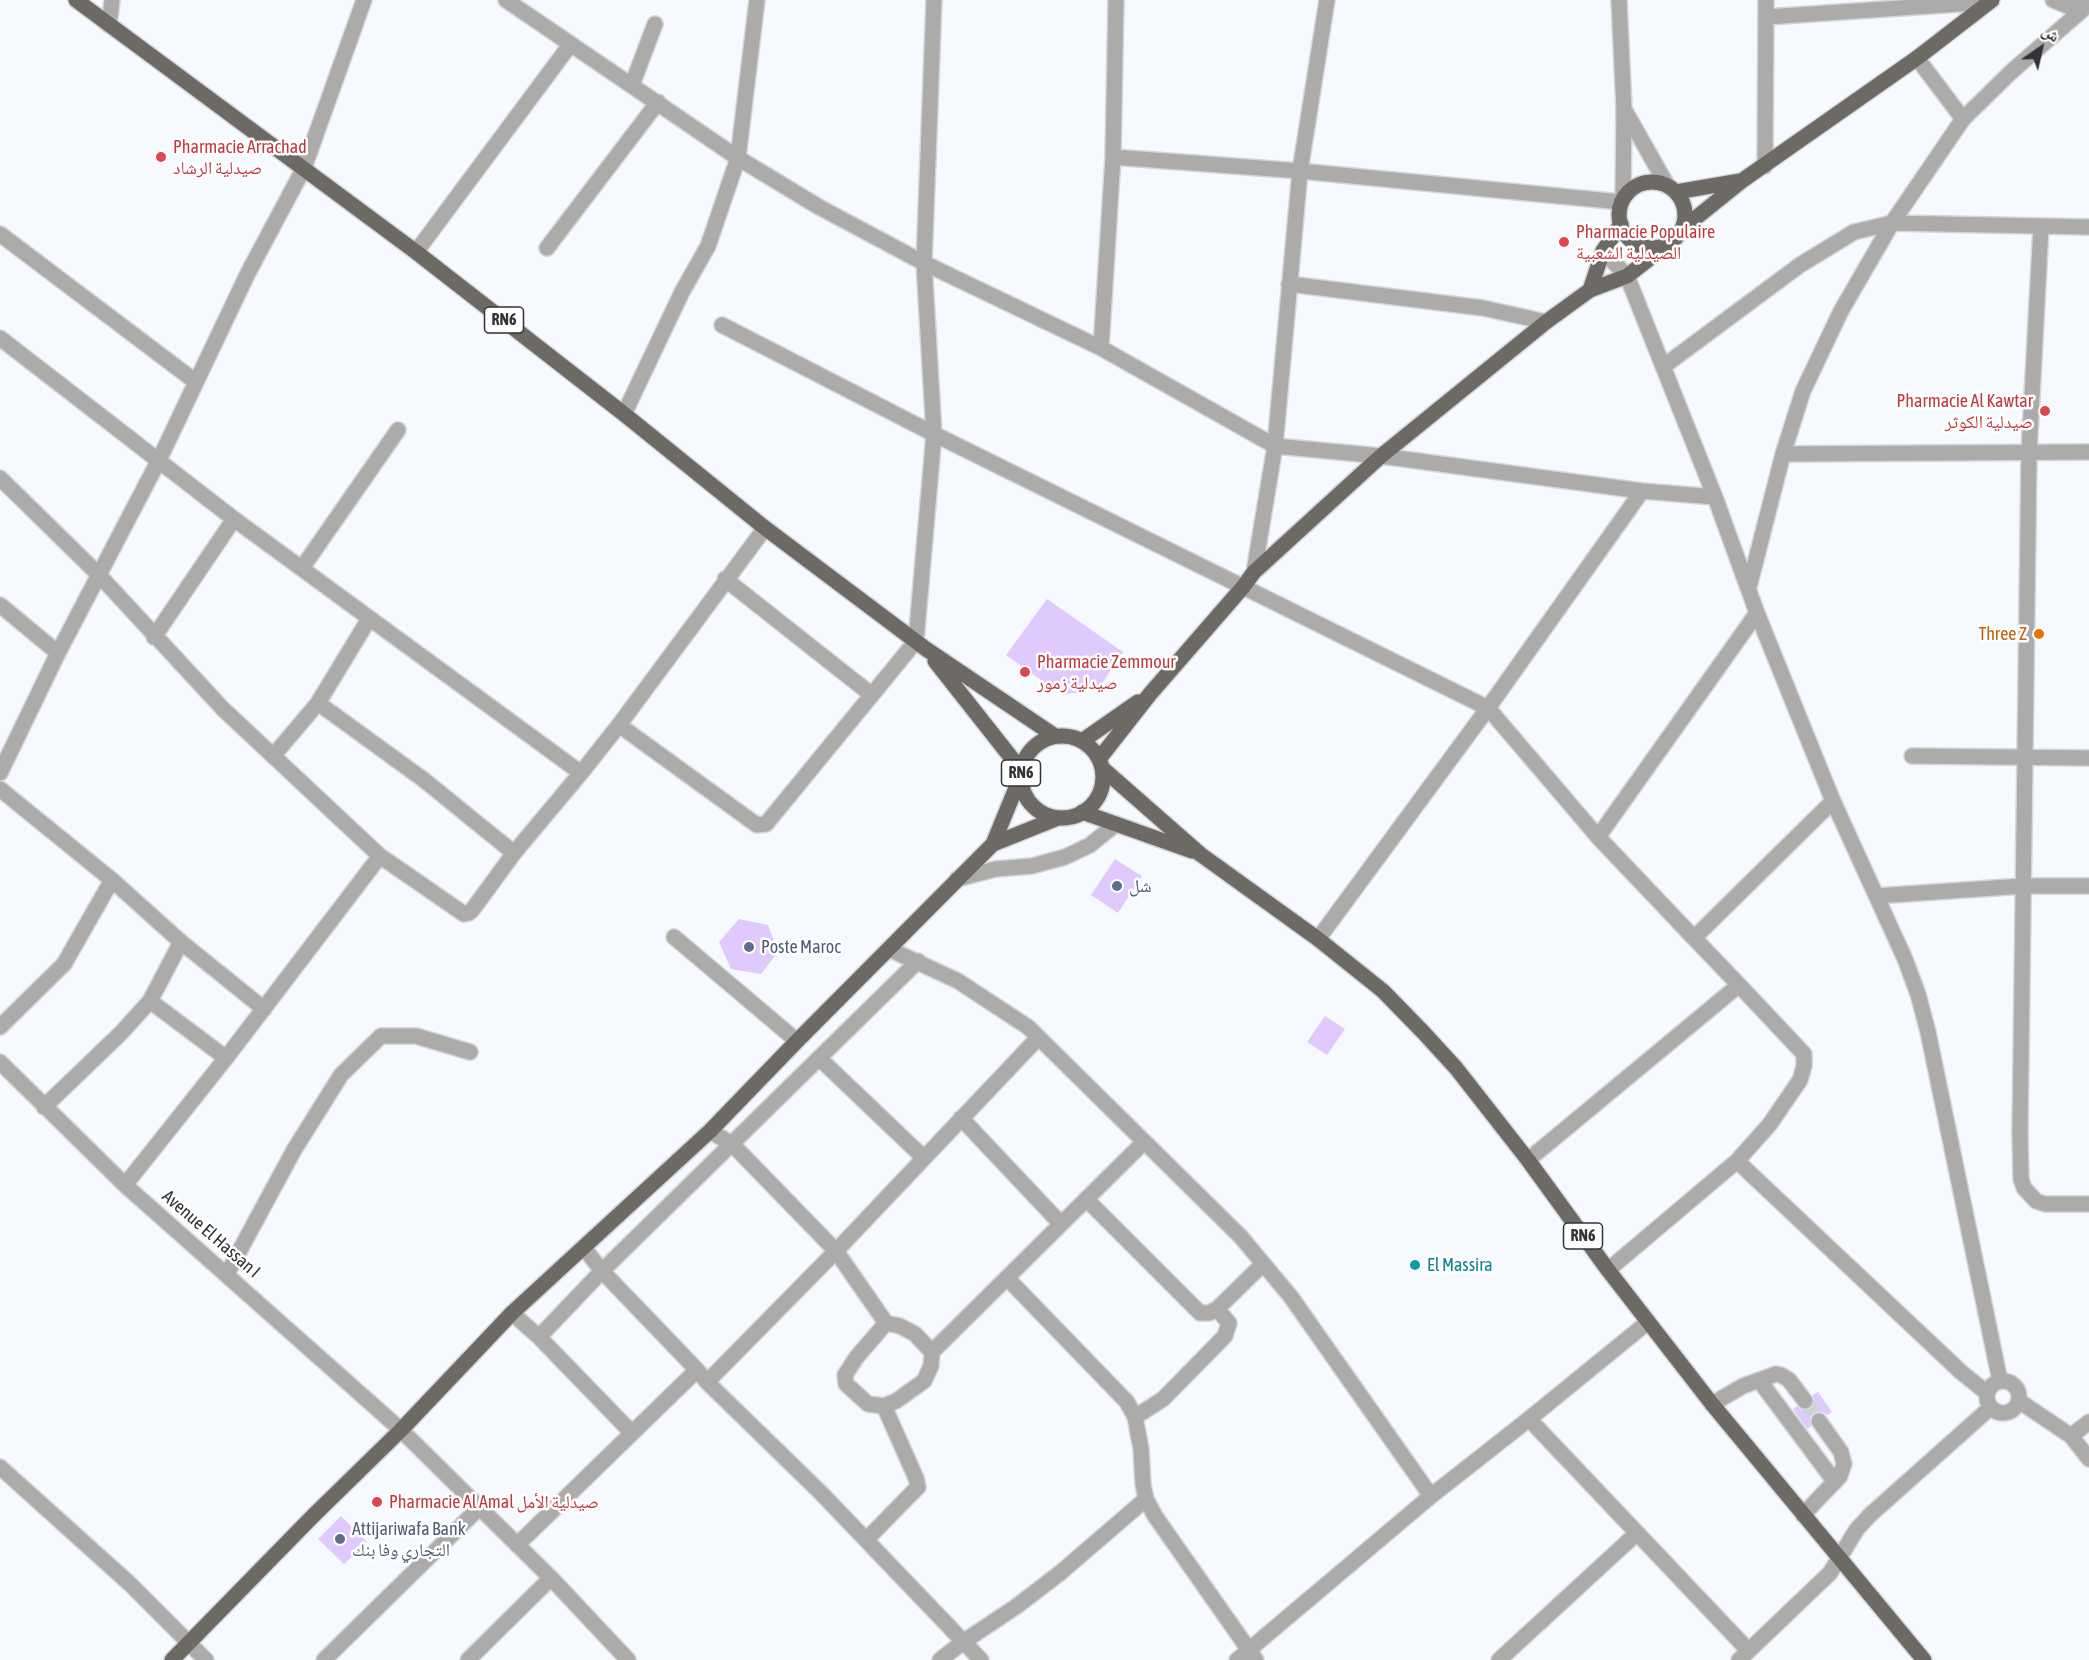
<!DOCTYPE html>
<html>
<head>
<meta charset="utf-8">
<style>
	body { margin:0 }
	#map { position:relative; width:2089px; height:1660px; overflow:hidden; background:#f6fafe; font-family:"Asap Condensed","Noto Naskh Arabic",sans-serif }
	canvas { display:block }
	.north { position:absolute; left:2011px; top:18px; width:60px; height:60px; -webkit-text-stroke:4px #fff; paint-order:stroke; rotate:34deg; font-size:16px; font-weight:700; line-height:24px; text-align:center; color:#323335 }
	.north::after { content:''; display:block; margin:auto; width:21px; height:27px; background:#323335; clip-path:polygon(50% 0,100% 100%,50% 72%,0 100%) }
</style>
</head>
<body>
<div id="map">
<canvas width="2089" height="1660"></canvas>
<div class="north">ش</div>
</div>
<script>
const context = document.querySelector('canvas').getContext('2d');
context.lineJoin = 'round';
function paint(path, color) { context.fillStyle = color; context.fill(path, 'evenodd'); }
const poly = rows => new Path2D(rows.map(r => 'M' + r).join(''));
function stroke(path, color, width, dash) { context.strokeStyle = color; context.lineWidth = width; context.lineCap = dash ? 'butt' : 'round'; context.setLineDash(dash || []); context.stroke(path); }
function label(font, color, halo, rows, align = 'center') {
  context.font = font + ' "Asap Condensed","Noto Naskh Arabic",sans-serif'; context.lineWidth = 5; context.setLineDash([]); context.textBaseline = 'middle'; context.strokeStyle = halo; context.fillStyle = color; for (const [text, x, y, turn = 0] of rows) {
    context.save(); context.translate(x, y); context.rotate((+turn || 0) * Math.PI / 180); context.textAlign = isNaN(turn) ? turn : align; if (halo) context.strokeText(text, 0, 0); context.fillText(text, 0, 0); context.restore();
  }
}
const building = poly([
	[1047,599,1123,652,1099,688,1062,695,1006,655],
	[1115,859,1142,876,1118,913,1091,895],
	[739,919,768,925,778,952,761,974,731,969,719,942],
	[1325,1016,1345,1029,1327,1055,1307,1042],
	[1818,1392,1832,1412,1827,1415,1822,1412,1814,1413,1810,1418,1811,1426,1807,1429,1793,1409,1797,1406,1802,1410,1810,1409,1814,1404,1813,1395],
	[341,1516,367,1542,344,1564,318,1539]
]);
const minorTunnel = poly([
	[1805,1401,1819,1421]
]);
const minor = poly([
	[506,0,738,158,819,207,924,263,1101,348,1275,446,1381,456,1642,491,1715,497],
	[1619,0,1624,109,1623,198],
	[2053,0,2070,7,2089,5],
	[1767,17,1989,2],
	[109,25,112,0],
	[1917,58,1963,119],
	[632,85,655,24],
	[1624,109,1667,185],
	[1113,157,1300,171,1621,202],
	[1765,166,1766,0],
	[2041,227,2029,452,2020,1133,2021,1179,2024,1188,2036,1201,2045,1204,2089,1204],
	[0,234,196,382],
	[547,248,658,102],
	[1603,251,1627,276,1715,497,1757,613,1833,801,1905,959,1918,994,1928,1032,2000,1381],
	[416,252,570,45],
	[1289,284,1483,308,1546,322],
	[722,325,934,434,1488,708,1598,837,1694,938],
	[0,338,234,519,581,773],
	[1101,348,1113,157,1116,0],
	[1664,366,1800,265,1854,232,1892,223,2089,227],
	[624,414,682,292,708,246,738,158,757,0],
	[1783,454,2089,452],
	[0,478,99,575,223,709,380,856,464,914,469,913,473,909,514,853],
	[302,568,398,430],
	[1254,572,1275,446,1300,171,1327,0],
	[725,579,872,695],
	[1749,587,1783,454,1803,391,1841,311,1892,223,1963,119,2011,72,2088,5],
	[0,605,58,653],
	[154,637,234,519],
	[318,703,424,780,514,853,581,773,619,725,765,528],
	[619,725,750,820,757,825,766,824,916,641,934,434,924,263,934,0],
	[273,756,318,703,369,619],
	[1912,756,2089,758],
	[0,773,58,653,159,460,248,273,304,168,364,0],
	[0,789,112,880,181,942,264,1009],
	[1598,837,1757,613],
	[957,879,996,869,1032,866,1065,857,1090,845,1116,824],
	[1876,896,2023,886,2089,886],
	[674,937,797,1041],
	[1318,939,1488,708,1642,491],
	[889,949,958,981,1028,1027,1241,1237,1291,1297,1431,1496],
	[1739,985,1694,938,1833,801],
	[150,1001,226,1058],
	[0,1027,64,964,112,880],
	[819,1058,924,1158],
	[0,1062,125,1185,401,1430,551,1578,628,1660],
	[44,1107,121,1033,150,1001,181,942],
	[961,1118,1061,1224],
	[710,1131,732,1144,836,1251,886,1323,900,1326,915,1334,932,1352],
	[1528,1160,1739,985,1804,1054,1804,1066,1800,1080,1770,1124,1737,1161],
	[125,1185,226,1058,380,856],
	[1086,1199,1200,1313,1209,1313,1217,1309,1263,1264],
	[584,1248,602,1271,697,1370,707,1382,822,1494,981,1660],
	[1608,1270,1737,1161,1961,1372,1987,1393],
	[227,1274,294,1150,341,1075,381,1036,416,1036,470,1052],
	[1007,1278,1127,1402,1135,1417,1141,1449,1143,1484,1146,1499,1155,1516,1256,1660],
	[512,1313,539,1337,602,1271,918,961],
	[886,1323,856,1358,845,1375,846,1384,868,1404,884,1406,896,1401,924,1381,931,1366,932,1352,1144,1142],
	[539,1337,632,1433],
	[1759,1380,1835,1482],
	'1987 1397a16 16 0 1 1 32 0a16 16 0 1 1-32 0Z',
	[707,1382,836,1251,1038,1038],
	[2019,1401,2071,1436,2089,1459],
	[1712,1404,1743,1386,1776,1374,1781,1375,1789,1380,1805,1401],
	[1135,1417,1163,1399,1225,1336,1229,1323,1217,1309],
	[1529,1419,1748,1650],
	[2071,1436,2089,1422],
	[0,1467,130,1584,206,1660],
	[1803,1515,1840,1476,1844,1464,1841,1452,1819,1421],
	[866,1540,918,1487,916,1478,884,1406],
	[517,1545,697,1370],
	[324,1660,479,1508],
	[468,1660,551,1578],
	[940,1660,963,1642,1017,1606,1060,1573,1146,1499],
	[1237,1660,1431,1496,1529,1419,1648,1322],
	[1499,1660,1636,1534],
	[1739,1660,1830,1573,1857,1529,1870,1515,1990,1408]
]);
const major = poly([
	[76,0,416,252,624,414,765,528,926,649,1055,736],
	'1619 215a33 33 0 1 1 66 0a33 33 0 1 1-66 0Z',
	[1676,192,1740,181],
	[1682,229,1743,180,1917,58,1992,0],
	[1590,290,1603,251,1621,224],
	[935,661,1021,770],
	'1021 777a41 41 0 1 1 82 0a41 41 0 1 1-82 0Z',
	[1082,741,1138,702],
	[1099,759,1150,694,1243,587,1254,572,1381,456,1546,322,1590,290,1627,276,1671,242],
	[1102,768,1200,854,1318,939,1383,991,1423,1032,1456,1068,1528,1160,1608,1270,1712,1404,1924,1660],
	[1082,812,1192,851],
	[993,844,1058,818],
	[172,1660,313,1516,401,1430,512,1313,710,1131,797,1041,993,844,1020,778]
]);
const markers = [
	[161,157,6,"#e0444e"],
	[1564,242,6,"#e0444e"],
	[2045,411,6,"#e0444e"],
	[2039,634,6,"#e8710a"],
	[1025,672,6,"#e0444e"],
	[1117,886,6,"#5c6f8a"],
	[749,947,6,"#5c6f8a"],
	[1415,1265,6,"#0f9aa8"],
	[377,1502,6,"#e0444e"],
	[340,1539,6,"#5c6f8a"]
];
const shields = [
	[504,320,39],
	[1021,773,39],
	[1583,1236,39]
];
const shieldNames = [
	["RN6",504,320],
	["RN6",1021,773],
	["RN6",1583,1236]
];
const healthNames = [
	["Pharmacie Arrachad",173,147],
	["صيدلية الرشاد",173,168],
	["Pharmacie Populaire",1576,232],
	["الصيدلية الشعبية",1576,253],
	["Pharmacie Al Kawtar",2033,401,"right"],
	["صيدلية الكوثر",2033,422,"right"],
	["Pharmacie Zemmour",1037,662],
	["صيدلية زمور",1037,683],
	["Pharmacie Al Amal صيدلية الأمل",389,1502]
];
const foodNames = [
	["Three Z",2027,634]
];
const serviceNames = [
	["شل",1129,886],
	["Poste Maroc",761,947],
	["Attijariwafa Bank",352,1529],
	["التجاري وفا بنك",352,1550]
];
const streetNames = [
	["Avenue El Hassan I",211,1234,41]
];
const cultureNames = [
	["El Massira",1427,1265]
];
paint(building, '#e0c9fc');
stroke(minorTunnel, '#cfd2d6', 15, [15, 8]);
stroke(minor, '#d3d6da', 18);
stroke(major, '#d3d6da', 18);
stroke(minor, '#adaba9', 15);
stroke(major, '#6d6a66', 15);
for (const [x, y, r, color] of markers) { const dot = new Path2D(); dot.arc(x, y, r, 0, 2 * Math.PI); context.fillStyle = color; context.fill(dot); stroke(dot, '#fff', 2); }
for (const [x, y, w] of shields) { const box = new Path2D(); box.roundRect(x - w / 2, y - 13, w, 26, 4.5); context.fillStyle = '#fff'; context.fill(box); stroke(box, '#323335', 1.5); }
label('bold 16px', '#323335', null, shieldNames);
label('18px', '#be3a42', '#fff', healthNames, 'left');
label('18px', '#c56008', '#fff', foodNames, 'right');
label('18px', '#4e5e75', '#fff', serviceNames, 'left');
label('18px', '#323335', '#fff', streetNames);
label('18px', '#0d838f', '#fff', cultureNames, 'left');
</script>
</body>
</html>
